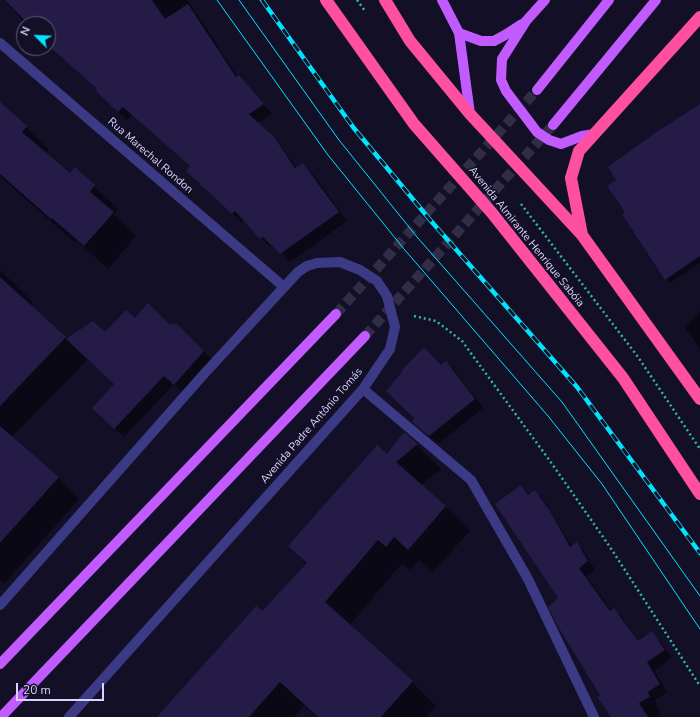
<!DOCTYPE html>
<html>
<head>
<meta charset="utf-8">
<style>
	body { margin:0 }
	#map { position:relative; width:700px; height:717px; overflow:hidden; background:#130f26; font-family:"Nunito Sans",sans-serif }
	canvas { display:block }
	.north { position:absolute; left:16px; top:16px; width:40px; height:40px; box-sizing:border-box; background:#130f26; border:1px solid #625e7d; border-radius:50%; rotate:294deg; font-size:11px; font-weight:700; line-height:16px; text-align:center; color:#d9d4ff }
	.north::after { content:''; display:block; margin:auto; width:14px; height:18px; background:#00e5ff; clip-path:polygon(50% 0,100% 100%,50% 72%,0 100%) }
	.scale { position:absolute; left:16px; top:683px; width:88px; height:18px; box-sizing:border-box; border:2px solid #d9d4ff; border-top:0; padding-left:5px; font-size:12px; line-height:14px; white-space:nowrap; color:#d9d4ff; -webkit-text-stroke:3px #130f26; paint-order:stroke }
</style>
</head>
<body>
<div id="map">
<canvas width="700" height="717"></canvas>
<div class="north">N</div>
<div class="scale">20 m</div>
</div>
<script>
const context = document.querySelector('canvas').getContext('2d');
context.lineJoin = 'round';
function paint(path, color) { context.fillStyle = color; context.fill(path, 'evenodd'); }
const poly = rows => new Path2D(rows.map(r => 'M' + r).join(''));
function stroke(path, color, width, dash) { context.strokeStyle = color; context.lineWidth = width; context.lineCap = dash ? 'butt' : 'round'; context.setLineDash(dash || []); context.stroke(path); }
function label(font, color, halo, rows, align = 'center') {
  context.font = font + ' "Nunito Sans",sans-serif'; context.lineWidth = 3; context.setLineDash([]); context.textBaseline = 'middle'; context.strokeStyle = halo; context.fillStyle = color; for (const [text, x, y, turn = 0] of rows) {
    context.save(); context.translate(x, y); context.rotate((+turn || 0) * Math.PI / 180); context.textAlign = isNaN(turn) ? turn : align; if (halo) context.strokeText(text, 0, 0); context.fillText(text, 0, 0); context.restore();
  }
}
const shadow = poly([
	[6,0,187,0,219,47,218,48,238,77,247,85,272,114,257,123,282,147,297,168,303,164,312,173,347,221,290,262,273,245,270,247,244,219,241,222,196,180,191,167,132,115,127,120,97,91,98,90,48,44,48,24,26,24,5,1],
	[700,105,700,263,670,283,666,279,626,213,618,180],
	[0,114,26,127,49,150,46,154,70,174,75,169,118,209,114,214,136,236,108,269,76,240,74,242,0,176],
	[0,270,33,302,30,306,67,339,105,333,136,319,170,326,174,326,176,324,212,360,183,393,174,384,124,437,102,417,115,384,88,359,12,437,58,478,79,499,4,584,0,580],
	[700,311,700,349,685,328],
	[446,362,455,371,483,408,438,444,413,422,442,366],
	[404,433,441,469,421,485,446,507,470,531,432,573,419,560,410,570,402,563,349,626,412,682,436,706,426,717,317,717,304,706,294,717,159,717,262,613,307,564,289,546,387,455],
	[521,486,530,495,535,491,543,499,572,547,577,544,585,552,595,570,586,576,612,611,614,609,622,617,639,642,652,633,660,641,672,658,654,671,667,692,655,700,661,717,613,717,601,695,560,598]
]);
const building = poly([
	[5,0,152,0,165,19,188,4,236,77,239,75,264,104,249,114,274,137,295,168,303,163,339,212,280,254,263,237,260,239,235,211,232,214,186,171,190,166,123,107,118,112,96,91,97,89,48,45,48,24,28,24],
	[0,102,27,126,22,132,70,173,75,167,95,185,90,192,114,212,84,246,52,218,51,219,0,174],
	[700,104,700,256,665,280,622,214,625,212,607,186,616,180,608,167,655,133],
	[0,277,66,337,0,406],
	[148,303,170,325,172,323,174,325,176,323,204,351,174,385,164,376,114,429,92,408,114,384,66,339,93,321,105,332,126,310,135,318],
	[424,347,441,365,446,361,475,399,429,436,412,422,414,418,386,391,402,372,401,371],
	[0,426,59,477,0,543],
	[404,432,418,444,396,462,446,506,408,550,394,537,386,547,378,540,325,602,413,681,381,717,318,717,280,682,249,717,157,717,256,606,262,611,307,563,288,546,377,445,387,454],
	[521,485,528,495,535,490,550,511,570,547,577,542,588,561,579,568,610,611,614,608,638,641,652,631,665,650,647,662,660,684,648,692,650,697,639,703,648,717,611,717,597,697,600,695,557,625,548,607,558,598,495,504]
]);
const majorTunnel = poly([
	[336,314,537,90],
	[365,336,553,125]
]);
const path = poly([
	[357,0,365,11],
	[521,204,638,357,700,449],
	[414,316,436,321,462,341,550,461,610,547,700,686]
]);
const minor = poly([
	[0,43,284,287],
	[363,389,471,480,528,579,594,717],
	[0,605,204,374,298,272,307,266,317,263,340,262,360,270,377,281,387,296,395,327,390,349,363,389,69,717]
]);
const major = poly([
	[442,0,459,33,470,114],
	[545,0,526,21,502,59,501,80,506,91,537,132,549,140,561,144,582,136,594,134],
	[459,33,481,41,494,41,505,35,522,24],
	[537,90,609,0],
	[553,125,656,0],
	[0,664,336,314],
	[1,717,365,336]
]);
const highway = poly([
	[326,0,414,124,492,213,623,378,700,494],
	[385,0,410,41,470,114,582,235,700,399],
	[582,235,571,178,579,151,700,17]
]);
const tram = poly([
	[217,0,328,155,404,249,548,416,602,484,700,629],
	[239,0,339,140,417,237,562,402,700,596]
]);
const rail = poly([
	[262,0,353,127,431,221,577,387,700,553]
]);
const streetNames = [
	["Rua Marechal Rondon",150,156,41],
	["Avenida Almirante Henrique Sabóia",526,237,51],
	["Avenida Padre Antônio Tomás",312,426,-49]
];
paint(shadow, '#0007');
paint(building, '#241b47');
stroke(majorTunnel, '#312d47', 10, [10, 5]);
stroke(path, '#2fb8b0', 2.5, [2, 3]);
stroke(minor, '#3d3a85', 10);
stroke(major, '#c25bff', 10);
stroke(highway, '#ff4fa3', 12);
stroke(tram, '#00e5ff', 1);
stroke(rail, '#00e5ff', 4.5);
stroke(rail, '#130f26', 3, [9]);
label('11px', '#d9d4ff', '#130f26', streetNames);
</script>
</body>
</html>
